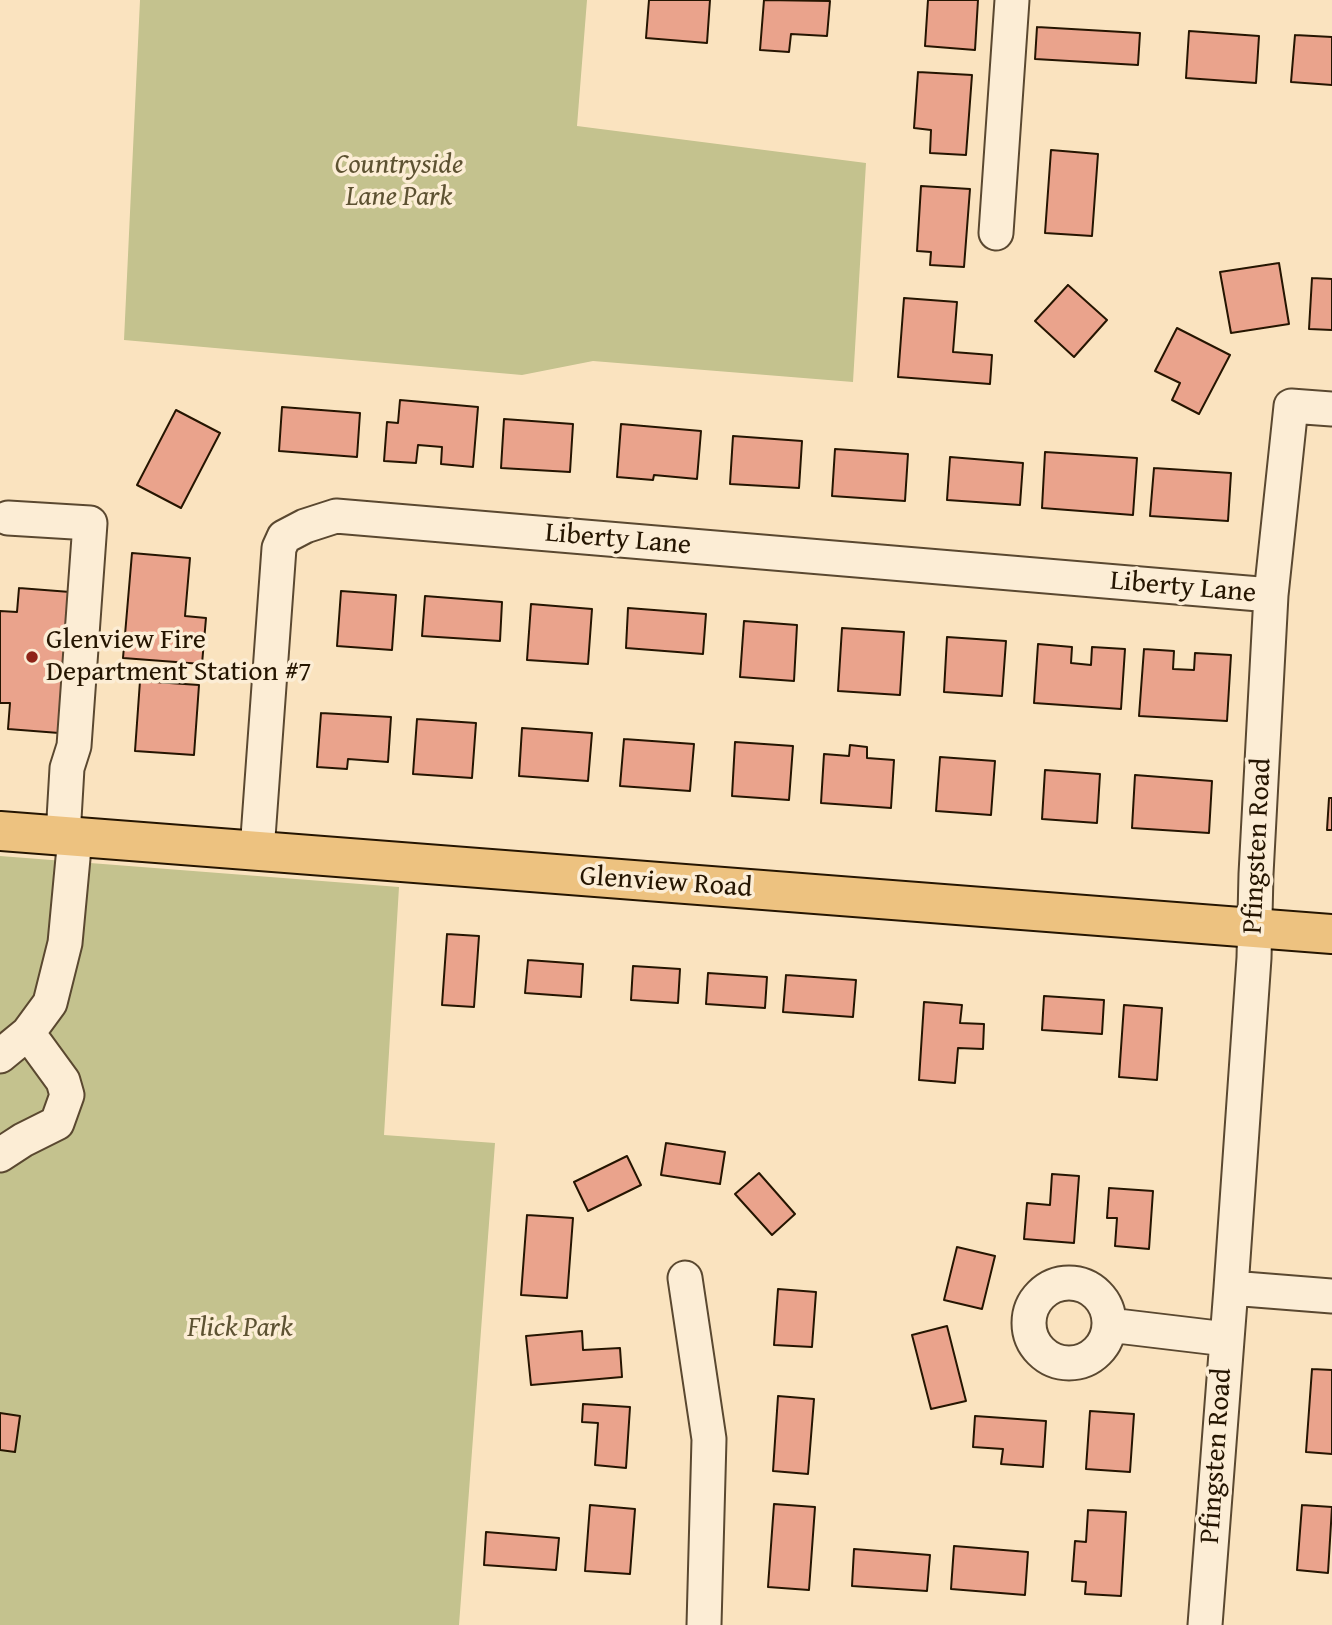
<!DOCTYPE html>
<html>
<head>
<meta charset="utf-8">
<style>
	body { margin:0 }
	canvas { display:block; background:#fae3bf }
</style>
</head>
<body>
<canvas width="1332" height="1625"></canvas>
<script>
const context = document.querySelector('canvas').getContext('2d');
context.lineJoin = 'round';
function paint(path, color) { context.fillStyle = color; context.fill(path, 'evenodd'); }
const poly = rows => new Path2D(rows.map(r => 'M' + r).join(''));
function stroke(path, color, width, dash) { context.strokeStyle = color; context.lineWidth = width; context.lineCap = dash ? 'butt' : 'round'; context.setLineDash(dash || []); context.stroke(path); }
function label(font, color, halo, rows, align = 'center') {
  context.font = font + ' "Gentium Book Plus",serif'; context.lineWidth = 7; context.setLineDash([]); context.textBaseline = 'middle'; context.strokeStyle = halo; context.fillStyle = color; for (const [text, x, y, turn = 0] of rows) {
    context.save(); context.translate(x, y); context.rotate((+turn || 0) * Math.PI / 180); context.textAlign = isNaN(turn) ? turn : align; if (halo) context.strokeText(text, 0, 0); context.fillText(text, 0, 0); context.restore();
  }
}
const green = poly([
	[140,0,587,0,577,126,866,163,853,382,593,361,522,375,124,340],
	[0,856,399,887,384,1135,495,1143,459,1625,0,1625]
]);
const building = poly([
	[649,0,710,0,707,43,646,38,649,0],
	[764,0,830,1,827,36,791,34,789,52,760,50,764,0],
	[928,0,978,0,975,50,925,46,928,0],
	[1037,27,1140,33,1138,65,1035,59,1037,27],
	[1189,31,1259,36,1256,83,1186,78,1189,31],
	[1295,35,1332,37,1332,85,1291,82,1295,35],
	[918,72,972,75,966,155,930,153,931,130,914,128,918,72],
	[1051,150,1098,154,1092,236,1045,233,1051,150],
	[921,186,970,189,964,267,930,265,931,252,917,251,921,186],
	[1279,263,1289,324,1231,333,1220,272,1279,263],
	[1312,278,1332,279,1332,330,1309,329,1312,278],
	[1068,285,1107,320,1074,357,1035,321,1068,285],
	[904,298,957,302,953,352,992,355,990,384,898,377,904,298],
	[1177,328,1230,355,1199,414,1172,400,1180,383,1155,371,1177,328],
	[400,400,478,407,473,467,441,464,442,447,418,445,416,463,384,461,387,422,398,423,400,400],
	[282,407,360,413,357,457,279,451,282,407],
	[176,410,220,433,181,508,137,485,176,410],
	[504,419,573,424,570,472,501,468,504,419],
	[621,424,701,431,697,479,654,475,653,480,617,477,621,424],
	[733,436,802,441,799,488,730,484,733,436],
	[835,449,908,454,905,501,832,496,835,449],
	[1045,452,1137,458,1133,515,1042,508,1045,452],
	[950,457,1023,463,1020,505,947,500,950,457],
	[1154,468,1231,473,1228,521,1150,516,1154,468],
	[132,553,190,558,185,616,206,618,202,664,123,658,132,553],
	[19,588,70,592,59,733,8,729,10,703,0,703,0,611,17,612,19,588],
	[341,591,396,595,392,650,337,646,341,591],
	[425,596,502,602,500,641,422,636,425,596],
	[531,604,592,609,588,664,527,660,531,604],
	[628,608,706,614,703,654,626,648,628,608],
	[744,621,797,625,794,681,740,677,744,621],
	[842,628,904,632,900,695,838,691,842,628],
	[947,637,1006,641,1002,696,944,692,947,637],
	[1038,644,1072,647,1071,663,1091,665,1092,647,1125,649,1121,709,1034,703,1038,644],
	[1144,649,1174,651,1173,669,1194,670,1195,653,1231,655,1227,721,1139,716,1144,649],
	[140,681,199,685,194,755,135,751,140,681],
	[321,713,391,717,388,762,348,759,347,769,317,767,321,713],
	[417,719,476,723,472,778,413,774,417,719],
	[522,728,592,733,588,781,519,776,522,728],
	[624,739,694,744,690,791,620,786,624,739],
	[735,742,793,746,789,800,732,796,735,742],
	[850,745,867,747,867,758,894,760,891,808,821,803,824,754,849,756,850,745],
	[940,757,995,761,991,815,936,811,940,757],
	[1045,770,1100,774,1097,823,1042,819,1045,770],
	[1135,775,1212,781,1209,833,1132,828,1135,775],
	[1329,798,1332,798,1332,830,1327,830,1329,798],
	[447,934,479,936,474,1007,442,1005,447,934],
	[528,960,583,964,581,997,525,993,528,960],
	[633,966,680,969,678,1003,631,1000,633,966],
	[708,973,767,977,765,1008,706,1004,708,973],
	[786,975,856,980,853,1017,783,1012,786,975],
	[1044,996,1104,1000,1102,1034,1042,1030,1044,996],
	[924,1002,962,1005,960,1023,984,1024,983,1049,958,1048,955,1083,919,1080,924,1002],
	[1124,1005,1162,1008,1157,1080,1119,1077,1124,1005],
	[666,1143,725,1152,720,1184,661,1175,666,1143],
	[627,1156,641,1185,588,1211,574,1182,627,1156],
	[759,1173,795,1214,772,1235,735,1194,759,1173],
	[1052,1174,1079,1176,1074,1243,1024,1239,1027,1203,1050,1205,1052,1174],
	[1109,1188,1153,1191,1149,1249,1115,1246,1117,1218,1107,1218,1109,1188],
	[527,1215,573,1218,567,1298,521,1295,527,1215],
	[957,1247,995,1256,982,1309,944,1300,957,1247],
	[778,1289,816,1292,812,1347,774,1345,778,1289],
	[947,1326,966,1401,931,1409,912,1335,947,1326],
	[582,1331,583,1350,620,1348,622,1377,531,1385,526,1336,582,1331],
	[1312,1369,1332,1370,1332,1454,1306,1452,1312,1369],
	[778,1396,814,1399,808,1474,773,1471,778,1396],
	[583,1404,630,1407,626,1468,595,1465,598,1423,582,1422,583,1404],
	[1090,1411,1134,1414,1130,1472,1086,1469,1090,1411],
	[0,1413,20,1416,15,1452,0,1450,0,1413],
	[975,1416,1046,1421,1043,1467,1001,1464,1003,1449,973,1447,975,1416],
	[774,1504,815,1507,809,1590,768,1587,774,1504],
	[590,1505,635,1509,630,1574,585,1571,590,1505],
	[1302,1505,1332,1507,1328,1573,1297,1570,1302,1505],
	[1088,1510,1126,1512,1121,1596,1085,1594,1086,1582,1072,1581,1075,1541,1086,1542,1088,1510],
	[486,1532,559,1538,556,1570,484,1565,486,1532],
	[954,1546,1028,1552,1025,1595,951,1589,954,1546],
	[854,1549,930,1555,927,1591,852,1586,854,1549]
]);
const minor = poly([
	[996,233,1012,0],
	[8,518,90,523,74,746,67,768,63,836],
	[257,851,279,548,284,537,305,526,336,516,1271,595],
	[0,1056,28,1033,50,1003,65,943,75,837],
	[0,1155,23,1140,57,1123,67,1095,63,1081,28,1033],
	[685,1278,709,1439,704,1625],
	'1029 1323a40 40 0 1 1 80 0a40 40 0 1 1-80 0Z',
	[1231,1288,1332,1296],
	[1109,1325,1226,1339],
	[1205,1625,1231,1288,1254,958,1256,874,1271,595,1291,406,1332,409]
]);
const major = poly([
	[0,831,1332,934]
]);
const markers = [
	[32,657,7,"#8f2418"]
];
const parkNames = [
	["Countryside",399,166],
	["Lane Park",399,198],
	["Flick Park",240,1329]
];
const streetNames = [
	["Liberty Lane",618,540,5],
	["Liberty Lane",1183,588,5],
	["Pfingsten Road",1258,846,-87],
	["Glenview Road",666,883,4],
	["Pfingsten Road",1217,1456,-86]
];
const poiNames = [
	["Glenview Fire",46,641],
	["Department Station #7",46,673]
];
paint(green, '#c4c28e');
paint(building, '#eaa38c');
stroke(building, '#251501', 2);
stroke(minor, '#5a4830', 37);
stroke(major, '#251501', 42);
stroke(minor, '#fcedd5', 33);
stroke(major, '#edc280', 38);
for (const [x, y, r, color] of markers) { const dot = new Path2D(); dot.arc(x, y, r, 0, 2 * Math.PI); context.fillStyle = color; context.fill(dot); stroke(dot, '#fcedd5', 2.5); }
label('italic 28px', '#5d5232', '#fcedd5', parkNames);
label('28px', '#251501', '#fcedd5', streetNames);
label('28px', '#251501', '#fcedd5', poiNames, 'left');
</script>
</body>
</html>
